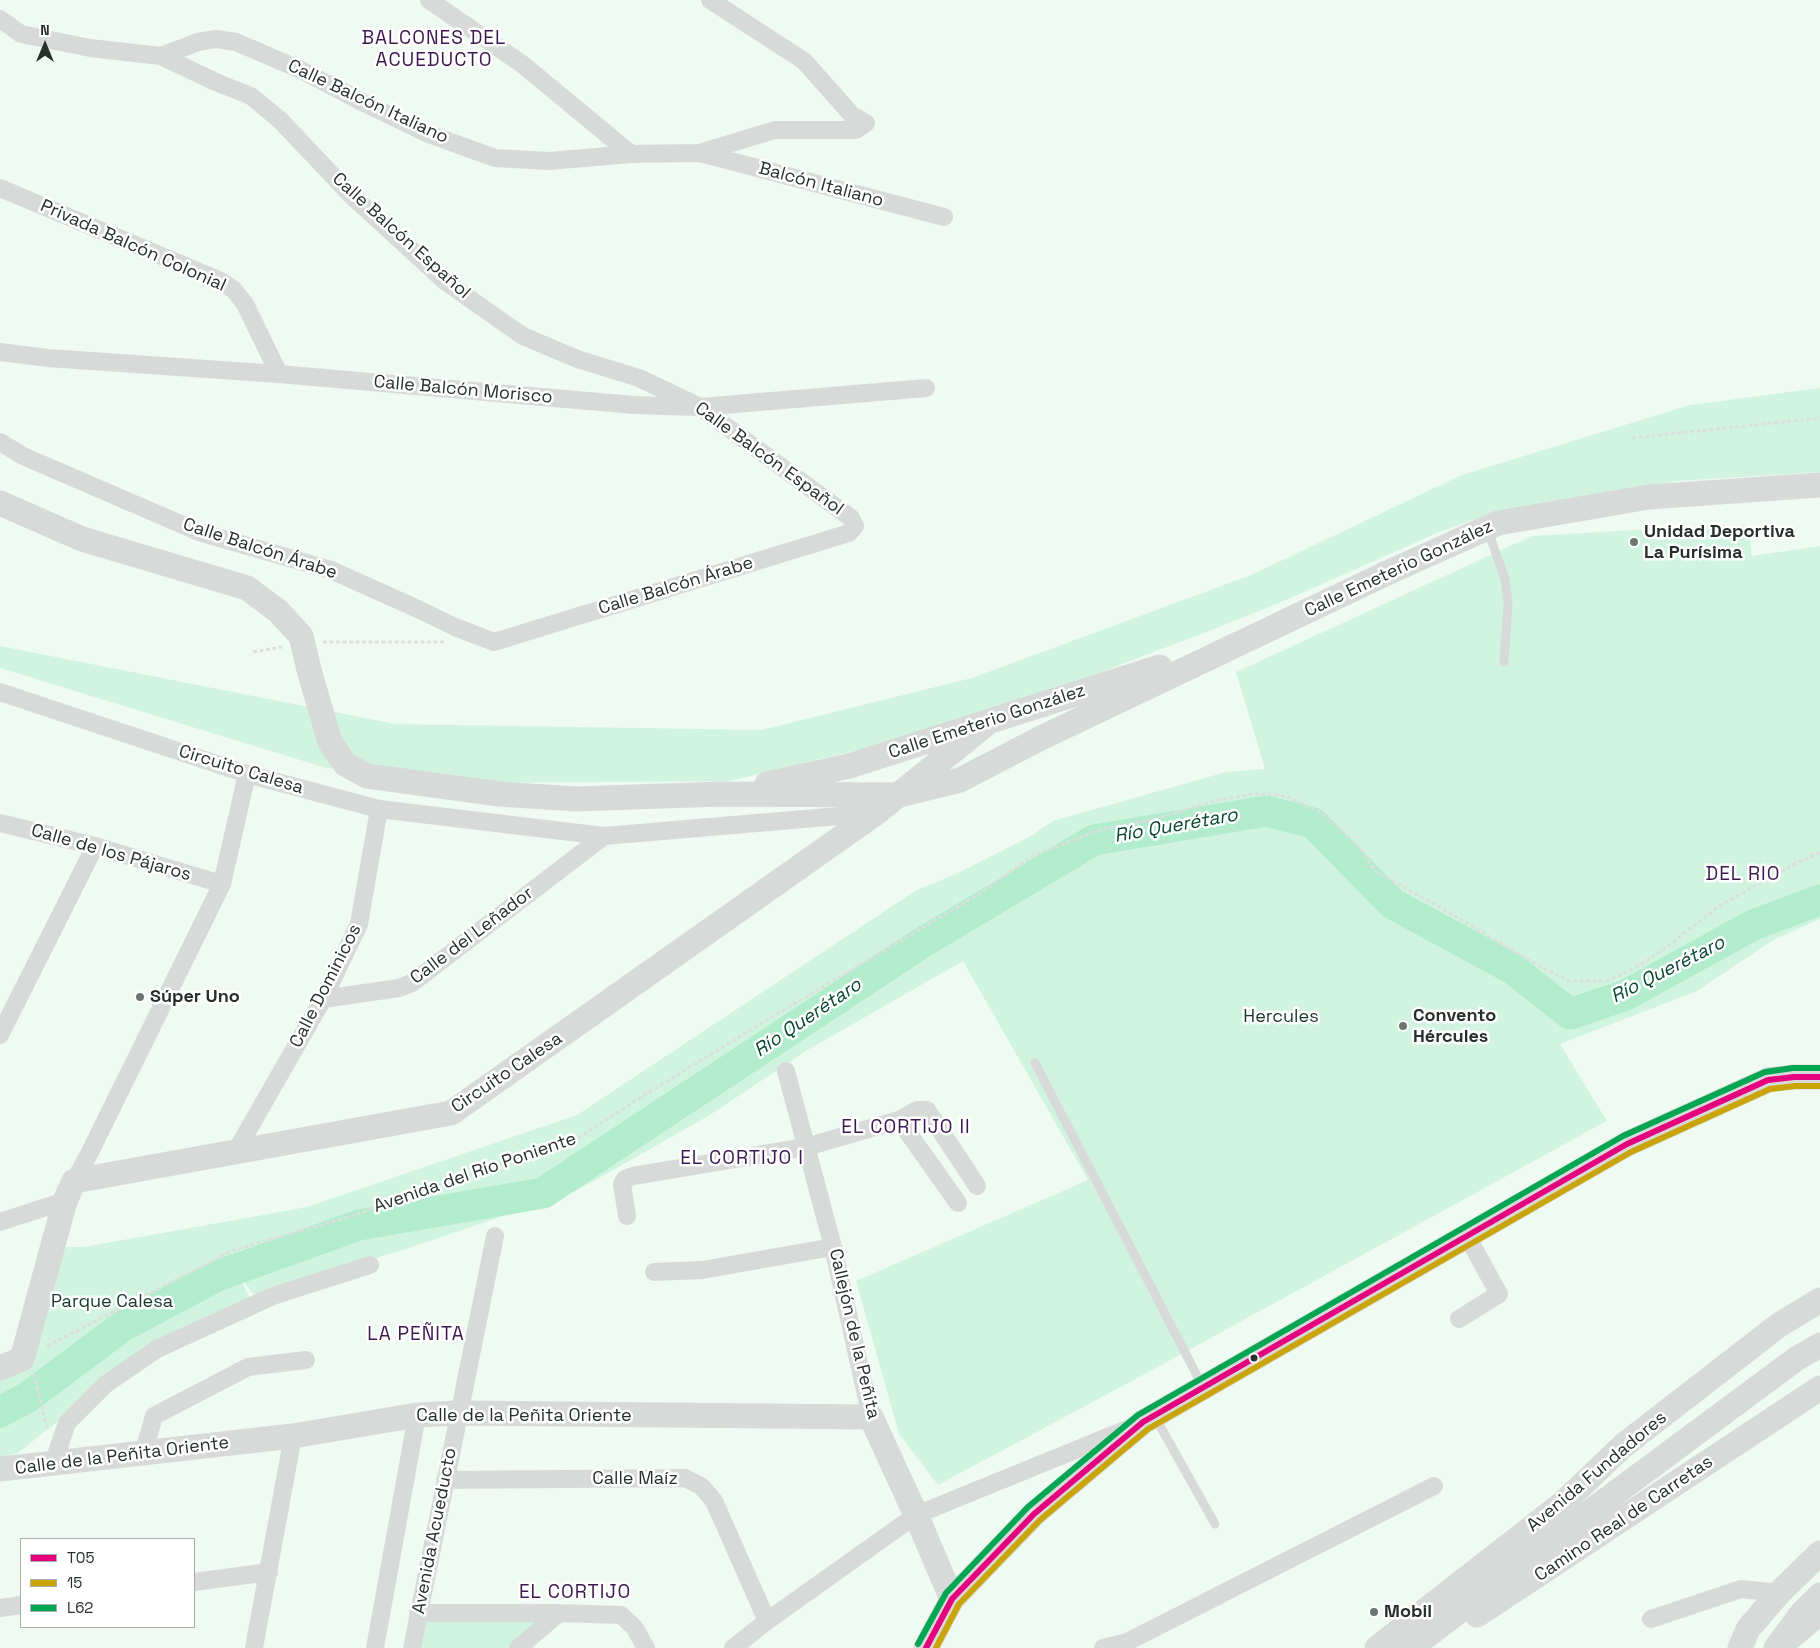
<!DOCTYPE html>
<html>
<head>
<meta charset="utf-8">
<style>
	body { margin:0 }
	#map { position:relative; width:1820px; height:1648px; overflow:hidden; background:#effaf3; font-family:"Space Grotesk",sans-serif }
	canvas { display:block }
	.legend { position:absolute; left:20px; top:1538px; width:175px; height:90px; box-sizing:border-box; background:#fff; border:1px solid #a9acaa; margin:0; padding:6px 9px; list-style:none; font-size:15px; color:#272f2a }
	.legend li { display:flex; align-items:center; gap:10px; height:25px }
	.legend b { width:25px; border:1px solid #a9acaa }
	.north { position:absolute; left:20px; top:20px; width:50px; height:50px; -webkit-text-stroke:4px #fff; paint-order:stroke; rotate:0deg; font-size:14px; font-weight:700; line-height:20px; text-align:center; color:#272f2a }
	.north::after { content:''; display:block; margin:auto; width:18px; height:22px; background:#272f2a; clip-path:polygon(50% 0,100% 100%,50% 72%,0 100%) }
</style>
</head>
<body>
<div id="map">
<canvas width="1820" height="1648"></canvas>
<ul class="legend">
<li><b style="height:6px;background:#e5007d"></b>T05</li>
<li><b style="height:6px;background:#c9a50a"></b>15</li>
<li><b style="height:6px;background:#00a651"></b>L62</li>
</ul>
<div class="north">N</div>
</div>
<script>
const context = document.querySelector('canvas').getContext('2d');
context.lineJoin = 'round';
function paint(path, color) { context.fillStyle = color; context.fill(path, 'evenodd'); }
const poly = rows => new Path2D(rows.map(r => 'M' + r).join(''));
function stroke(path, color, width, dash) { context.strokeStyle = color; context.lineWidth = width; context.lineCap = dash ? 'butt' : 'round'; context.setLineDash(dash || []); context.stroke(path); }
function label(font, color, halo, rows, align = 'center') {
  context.font = font + ' "Space Grotesk",sans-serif'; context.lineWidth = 5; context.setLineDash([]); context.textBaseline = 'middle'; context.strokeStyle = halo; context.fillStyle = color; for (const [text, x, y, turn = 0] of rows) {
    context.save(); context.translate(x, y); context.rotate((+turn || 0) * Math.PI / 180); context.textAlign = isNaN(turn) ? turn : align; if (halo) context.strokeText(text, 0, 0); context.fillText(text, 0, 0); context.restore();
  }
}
const green = poly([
	[1820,388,1820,472,1677,481,1498,511,1437,533,1286,600,1222,626,962,725,730,781,477,783,326,768,0,668,0,646,395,724,761,730,972,678,1251,575,1462,475,1690,405],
	[1720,525,1748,526,1752,556,1820,546,1820,919,1775,939,1697,991,1560,1044,1607,1121,1156,1368,938,1485,899,1434,856,1281,1088,1180,963,961,806,1051,710,1115,576,1191,415,1246,262,1294,256,1298,238,1274,250,1299,63,1417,18,1453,0,1458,0,1379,33,1344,53,1296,62,1247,84,1247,307,1207,577,1115,915,891,958,873,1031,836,1053,821,1226,772,1265,769,1236,672,1532,536],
	[418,1613,559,1613,518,1648,412,1648]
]);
const river = poly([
	[0,1412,28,1397,123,1326,217,1276,359,1225,543,1193,920,944,1094,840,1266,811,1313,823,1393,904,1513,969,1570,1014,1626,995,1753,925,1820,900]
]);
const path = poly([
	[1632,438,1820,418],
	[323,642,444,642],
	[253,652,282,647],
	[47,1346,234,1250,345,1218,578,1138,646,1094,767,1020,981,893,1032,856,1100,830,1151,820,1215,801,1252,794,1273,794,1290,798,1319,812,1337,826,1359,847,1376,872,1436,905,1541,967,1569,981,1607,981,1635,968,1663,950,1719,906,1796,863,1820,853],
	[34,1374,47,1429]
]);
const lane = poly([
	[1487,528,1505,579,1508,603,1504,662],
	[1035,1063,1203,1387],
	[1155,1417,1215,1524]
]);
const street = poly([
	[429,0,522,64,631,154],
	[0,19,21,34,90,48,161,56,218,83,251,96,280,120,351,195,446,282,507,325,523,336,577,359,639,378,700,407,851,518,855,526,849,533,494,642,455,627,420,610,331,570,199,532,23,456,0,442],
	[161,56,198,42,216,39,236,42,301,70,362,102,426,133,495,158,549,161,631,154,699,153,775,130,856,130,866,123,852,115,804,61,710,0],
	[700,153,944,217],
	[0,188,221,281,234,290,245,304,279,374],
	[0,352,48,358,279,374,634,405,700,407,926,388],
	[0,692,247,774,379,809,604,836,875,813],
	[0,823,95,846,222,884],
	[323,999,399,988,412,983,604,836],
	[0,1035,95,846],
	[786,1071,833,1247,871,1417],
	[899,1120,958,1203],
	[236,1151,323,999,359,924,379,809],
	[74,1181,90,1152,222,884,247,774],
	[627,1216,622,1184,625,1179,633,1176,806,1147,899,1120,917,1110,927,1110,977,1186],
	[0,1222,65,1201],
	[654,1272,702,1270,833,1247],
	[1459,1319,1499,1294,1467,1236],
	[143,1454,154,1416,248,1367,306,1360],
	[53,1464,67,1423,106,1384,157,1349,273,1296,370,1265],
	[445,1480,685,1478,701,1486,714,1501,767,1621],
	[194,1582,269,1572],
	[0,1608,21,1605],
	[418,1613,559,1613,621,1615,634,1627,646,1648],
	[1651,1619,1741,1589,1779,1593],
	[1788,1644,1820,1617],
	[254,1648,293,1436],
	[375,1648,417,1415],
	[412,1648,495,1236],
	[518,1648,559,1613],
	[733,1648,767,1621,916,1515,1127,1429],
	[1103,1648,1127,1642,1434,1486]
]);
const secondary = poly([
	[0,503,82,539,247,588,278,611,301,636,309,670,330,742,345,764,367,776,499,794,576,799,721,794,899,795,960,780,1041,738,1385,574,1498,523,1649,497,1820,485],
	[767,784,849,766,1160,667],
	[0,1368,22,1359,65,1201,74,1181,451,1113,876,813,990,721],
	[0,1469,293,1436,417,1415,458,1413,871,1417,916,1515,952,1599],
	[1477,1615,1820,1388],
	[926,1648,952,1599,1034,1514,1143,1422,1627,1144,1768,1080,1794,1077,1820,1077],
	[1377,1648,1563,1503,1624,1445,1779,1325,1820,1300],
	[1411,1648,1532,1555,1796,1359,1820,1345],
	[1740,1648,1748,1629,1779,1593,1820,1553],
	[1776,1648,1802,1613,1820,1595]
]);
const bus1 = poly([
	[926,1648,952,1599,1034,1514,1143,1422,1627,1144,1768,1080,1794,1077,1820,1077]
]);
const bus2 = poly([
	[936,1648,959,1604,1040,1520,1148,1429,1631,1152,1770,1089,1795,1086,1820,1086]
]);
const bus3 = poly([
	[918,1644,946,1593,1028,1507,1138,1415,1623,1136,1765,1072,1793,1068,1820,1068]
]);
const markers = [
	[1634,542,5,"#6d7670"],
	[140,997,5,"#6d7670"],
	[1403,1026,5,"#6d7670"],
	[1254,1358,4.5,"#272f2a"],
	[1374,1612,5,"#6d7670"]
];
const streetNames = [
	["Calle Balcón Italiano",368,102,25],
	["Balcón Italiano",821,185,15],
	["Calle Balcón Español",401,236,42],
	["Privada Balcón Colonial",133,246,24],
	["Calle Balcón Morisco",463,390,5],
	["Calle Balcón Español",769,459,36],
	["Calle Balcón Árabe",260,549,18],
	["Calle Emeterio González",1399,569,-25],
	["Calle Balcón Árabe",676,586,-17],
	["Calle Emeterio González",987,722,-18],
	["Circuito Calesa",241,770,17],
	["Calle de los Pájaros",111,853,16],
	["Calle del Leñador",472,936,-37],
	["Calle Dominicos",326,986,-63],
	["Circuito Calesa",507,1073,-34],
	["Avenida del Río Poniente",475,1173,-19],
	["Callejón de la Peñita",854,1334,77],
	["Calle de la Peñita Oriente",524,1416],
	["Calle de la Peñita Oriente",122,1456,-7],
	["Avenida Fundadores",1597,1472,-40],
	["Calle Maíz",635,1479],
	["Camino Real de Carretas",1624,1519,-34],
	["Avenida Acueducto",435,1531,-79]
];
const poiNames = [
	["Unidad Deportiva",1644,532],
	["La Purísima",1644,553],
	["Súper Uno",150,997],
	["Convento",1413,1016],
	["Hércules",1413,1037],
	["Mobil",1384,1612]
];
const parkNames = [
	["Hercules",1281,1017],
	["Parque Calesa",112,1302]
];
const neighbourhoodNames = [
	["BALCONES DEL",434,39],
	["ACUEDUCTO",434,61],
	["DEL RIO",1743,875],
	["EL CORTIJO II",906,1128],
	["EL CORTIJO I",742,1159],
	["LA PEÑITA",416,1335],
	["EL CORTIJO",575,1593]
];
const waterNames = [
	["Río Querétaro",1176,826,-10],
	["Río Querétaro",1668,970,-27],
	["Río Querétaro",808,1018,-34]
];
paint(green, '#d1f4e0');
stroke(river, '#b1eccc', 31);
stroke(path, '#dbdfdd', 3, [4, 2.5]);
stroke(lane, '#d8dad9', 9);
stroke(street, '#d8dad9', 18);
stroke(secondary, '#d8dad9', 25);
stroke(bus1, '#e5007d', 6);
stroke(bus2, '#c9a50a', 6);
stroke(bus3, '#00a651', 6);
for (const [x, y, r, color] of markers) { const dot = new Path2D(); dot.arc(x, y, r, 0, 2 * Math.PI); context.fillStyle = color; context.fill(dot); stroke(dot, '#fff', 2); }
label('18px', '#272f2a', '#fff', streetNames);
label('bold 18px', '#272f2a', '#fff', poiNames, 'left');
label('18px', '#153827', '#fff', parkNames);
context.letterSpacing = '1px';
label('19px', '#3b184f', '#fff', neighbourhoodNames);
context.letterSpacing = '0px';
label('italic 19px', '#06482d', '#fff', waterNames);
</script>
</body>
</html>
